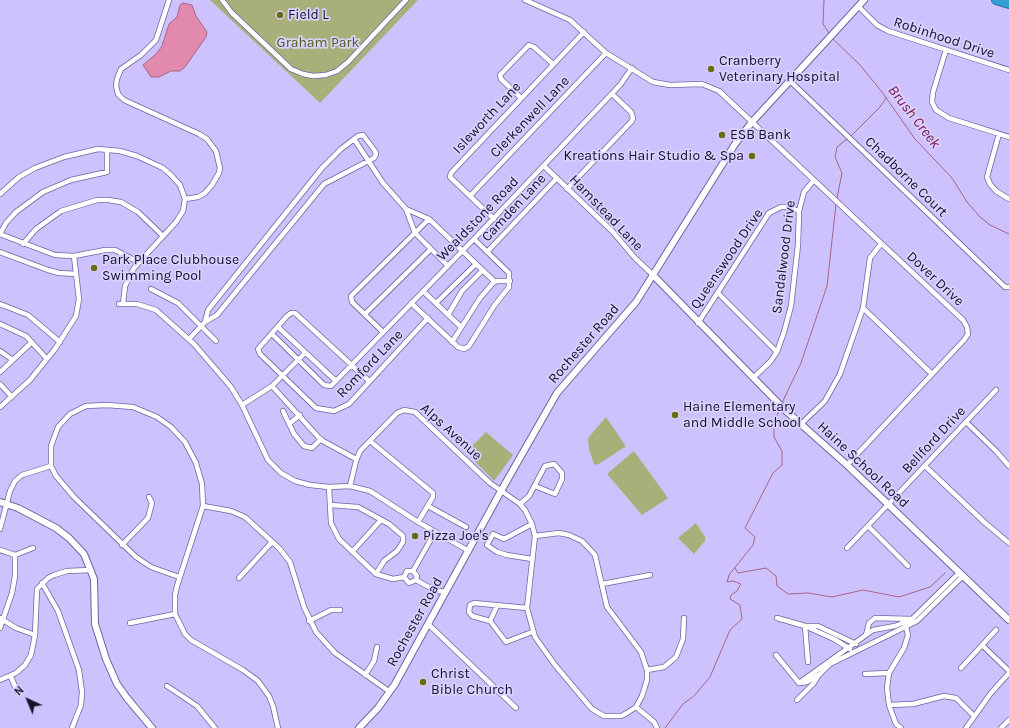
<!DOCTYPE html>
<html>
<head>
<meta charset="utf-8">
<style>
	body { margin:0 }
	#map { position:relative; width:1009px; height:728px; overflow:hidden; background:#cdc2fd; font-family:Karla,sans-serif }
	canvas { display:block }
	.north { position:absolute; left:8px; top:680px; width:40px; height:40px; -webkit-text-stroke:3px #d9d1fe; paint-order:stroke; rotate:316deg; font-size:11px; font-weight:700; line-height:16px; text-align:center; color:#18112c }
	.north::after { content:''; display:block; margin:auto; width:14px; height:18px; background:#18112c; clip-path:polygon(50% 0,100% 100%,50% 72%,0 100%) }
</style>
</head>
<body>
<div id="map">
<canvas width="1009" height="728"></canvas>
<div class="north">N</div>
</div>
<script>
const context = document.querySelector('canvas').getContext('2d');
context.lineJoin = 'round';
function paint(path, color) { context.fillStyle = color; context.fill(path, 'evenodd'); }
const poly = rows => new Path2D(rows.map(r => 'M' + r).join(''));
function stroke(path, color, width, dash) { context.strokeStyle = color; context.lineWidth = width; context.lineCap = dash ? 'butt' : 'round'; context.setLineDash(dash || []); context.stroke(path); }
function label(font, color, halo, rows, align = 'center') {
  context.font = font + ' Karla,sans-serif'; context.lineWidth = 3.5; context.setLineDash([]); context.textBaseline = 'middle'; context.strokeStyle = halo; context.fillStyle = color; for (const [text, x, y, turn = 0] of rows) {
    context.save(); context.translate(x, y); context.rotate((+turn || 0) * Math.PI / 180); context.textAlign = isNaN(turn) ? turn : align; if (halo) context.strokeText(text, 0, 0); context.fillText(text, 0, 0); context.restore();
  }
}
const green = poly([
	[210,0,418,0,320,103],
	[606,417,625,445,625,447,597,465,594,464,589,449,588,438],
	[486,432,513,455,494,481,466,452],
	[634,451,668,498,642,515,607,474],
	[696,523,705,537,705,541,694,554,678,538]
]);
const water = poly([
	[183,3,192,5,196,16,207,32,206,37,185,67,180,71,171,71,159,77,151,77,143,65,156,54,162,46,169,24,177,17,180,5,183,3]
]);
const stream = poly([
	[824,0,823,24,829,33],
	[832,38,860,65,882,92,915,139,952,178,967,202,980,217,990,225,1009,234],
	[850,137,880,107,886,98],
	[837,198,842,173,835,157,837,147,847,139],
	[782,403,801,363,827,286,836,204],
	[735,568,738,573,766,568,776,576,777,586,788,594,808,593,832,597,863,590,899,597,930,587,945,573],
	[665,728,683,704,694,696,710,677,730,630,742,619,740,605,730,599,731,595,737,591,741,584,733,581,727,582,729,575,753,545,755,537,745,528,773,473,782,465,782,451,774,437,774,423,780,408]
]);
const street = poly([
	[169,0,156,40,141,55,121,69,117,79,116,86,118,94,124,100,199,134,207,139,216,151,220,168,219,173,212,185,205,193,198,197,185,199],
	[222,0,232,13,291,69,303,74,313,76,326,75,337,71,348,62,406,0],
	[525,0,570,20,606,53,653,82,670,85,702,84,719,91,963,320,967,327,968,334,964,340,847,465],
	[858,6,877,25,888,31,1009,70],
	[946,50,933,92,932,102,936,110,949,118,1009,137],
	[789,80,1005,287,1008,287],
	[521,98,501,79,500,75,529,45,534,47,553,64],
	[999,134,987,177,990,184,996,191,1009,199],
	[354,139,383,183,406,209,429,219,495,282],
	[544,166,613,232,635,258,652,274],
	[567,189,632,121,633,118,631,112,612,94],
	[0,194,19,177,35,168,64,157,98,149,120,151,137,156,163,168,171,175,180,185,185,199,183,211,176,222,134,268,125,286,123,304],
	[470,196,606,53],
	[406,209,415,233,448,266],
	[494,219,450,177,451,173,584,32],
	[0,234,6,223,16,212,43,192,71,180,107,172,107,150],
	[0,234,55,255,74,256,105,250,115,250,138,262],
	[23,244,36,229,61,211,97,200,108,200,121,202,138,212,163,236],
	[0,252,48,270,59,273,76,274],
	[487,252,557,178],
	[151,289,178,303,216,341],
	[423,291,461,327],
	[718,293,777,352],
	[411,303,458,347,464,349,469,346,494,306,509,287,509,273,474,239],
	[436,303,476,264],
	[0,304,28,315,60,342],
	[119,304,137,304,156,310,194,344,231,387,242,405,268,460,281,473,295,481,310,485,329,487,350,486,370,491,418,522,469,551],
	[863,308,932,374],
	[365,314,431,249],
	[448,315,462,291,483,270],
	[698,323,769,213,781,207,788,207,799,211],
	[0,324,26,336,47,359],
	[278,327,336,381],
	[383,332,352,302,351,296,429,219],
	[272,334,324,385,331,386,474,239,620,85,632,68],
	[189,339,205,322,217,315,324,184,374,158,376,154,375,151,363,135,358,136,341,149,322,168,208,310,205,322],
	[452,342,480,298,493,283,497,281,510,281],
	[0,351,13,360],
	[0,372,32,342],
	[753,378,770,362,777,352,784,332,791,306,798,245,799,211,804,192,814,180],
	[369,381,295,313,291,313,287,316,258,349,260,354,316,408,334,411,349,404,428,318],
	[0,384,12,397],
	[272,386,321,440,356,459],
	[242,405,272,386,305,353],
	[0,407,30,380,55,349,76,316,79,299,74,256],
	[283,411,294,434,304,446,312,448,321,439],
	[966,422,996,451,1009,466],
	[289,424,300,415],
	[801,424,825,401,840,374,863,308,870,258,881,244],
	[370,441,433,493,433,497,418,522],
	[925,466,984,522,1009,543],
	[350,486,356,461,360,451,397,413,404,410,415,412,490,483,520,504,525,510,532,524,535,536,527,608,535,637,555,665,592,709,604,716,621,716,627,713,636,707,642,696,647,680,647,670,641,652,607,607,595,555,582,541,569,535,559,533,535,536],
	[329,487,331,523,339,539,376,574,393,579,404,577],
	[520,504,529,496,545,466,554,464,562,473,562,479,555,494,535,486],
	[330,505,358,507,389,524,403,536,403,542,397,551,384,561,376,574],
	[203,506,231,511,245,517,279,548,290,562,304,607,316,632,335,653,390,692],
	[428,506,466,527],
	[868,526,908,566],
	[0,529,10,491,15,481,22,475,51,466],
	[122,545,148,518,152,503,149,497],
	[847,548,996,390],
	[0,550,15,555],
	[352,552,381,520],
	[15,555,33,548],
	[532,559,507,555,497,552,487,545,493,534,504,539,532,524],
	[413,571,435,532],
	[179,577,151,567,136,557,74,497,56,476,51,466,51,446,58,427,70,414,86,406,107,405,133,407,157,417,171,427,185,442,196,463,202,484,203,506,177,586,175,595,175,614,185,634,191,640,243,670,258,681,269,696,273,706,278,728],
	[404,577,407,571,413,571,417,576,416,580],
	[404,577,409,583,416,580],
	[239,578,272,542],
	[416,580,434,590,445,592],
	[42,583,58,611,79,670,82,692,81,705,72,728],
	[602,584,650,575],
	[527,608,474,603,470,605,469,612,472,616,490,621,506,642,532,632],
	[0,618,16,628,35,635],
	[777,618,805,626,808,662],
	[309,621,331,610,340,610],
	[490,621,497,606],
	[130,623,175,614],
	[428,624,516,708],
	[0,628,12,593,15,576,15,555],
	[866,635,869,623,875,618,912,619],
	[982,645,1009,671],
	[850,649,834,639,805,626,818,626,856,644],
	[776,655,799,683,807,682,820,674,830,664,917,621,963,576],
	[961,668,996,630],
	[647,670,664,667,676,657,683,639,684,618],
	[865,674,889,673],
	[365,675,374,661,377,647],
	[11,677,17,691],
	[0,680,16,673,25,665,31,655,35,635,37,589,48,578,54,575,67,571,91,570],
	[799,683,873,630,895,626,912,619,959,573],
	[167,686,197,706,215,728],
	[797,700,814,683,818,676],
	[889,705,913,704,944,696,956,698,974,716],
	[636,707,654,722,657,728],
	[901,728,896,724,889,705,887,688,889,673,904,648,908,635,905,623],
	[966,728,991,693,1009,673],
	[1001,728,1009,720]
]);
const secondary = poly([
	[652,274,785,410,847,465,1009,620],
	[0,502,18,508,56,528,69,538,84,554,94,579,95,624,106,659,117,684,127,698,152,728],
	[359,728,378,708,395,684,501,491,557,393,636,302,735,144,752,122,864,0]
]);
const highway = poly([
	[996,0,1009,4]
]);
const markers = [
	[280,15,4,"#676d12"],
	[711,69,4,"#676d12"],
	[722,135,4,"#676d12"],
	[752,156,4,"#676d12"],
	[94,268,4,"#676d12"],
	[675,415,4,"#676d12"],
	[415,536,4,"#676d12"],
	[423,682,4,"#676d12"]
];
const poiNames = [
	["Field L",288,15],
	["Cranberry",719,61],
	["Veterinary Hospital",719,77],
	["ESB Bank",730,135],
	["Kreations Hair Studio & Spa",744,156,"right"],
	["Park Place Clubhouse",102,260],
	["Swimming Pool",102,276],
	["Haine Elementary",683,407],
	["and Middle School",683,423],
	["Pizza Joe's",423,536],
	["Christ",431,674],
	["Bible Church",431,690]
];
const streetNames = [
	["Robinhood Drive",944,38,18],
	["Clerkenwell Lane",530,117,-46],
	["Isleworth Lane",487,118,-47],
	["Chadborne Court",906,177,44],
	["Camden Lane",514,208,-47],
	["Hamstead Lane",606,213,46],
	["Wealdstone Road",478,219,-46],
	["Sandalwood Drive",784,257,-83],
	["Queenswood Drive",727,259,-56],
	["Dover Drive",935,279,43],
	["Rochester Road",584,344,-49],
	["Romford Lane",370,364,-46],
	["Alps Avenue",451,432,42],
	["Bellford Drive",934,440,-47],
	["Haine School Road",863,465,43],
	["Rochester Road",415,622,-61]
];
const parkNames = [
	["Graham Park",318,43]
];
const waterNames = [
	["Brush Creek",914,117,52]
];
paint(green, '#a9af79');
paint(water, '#e289ae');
stroke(water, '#a56587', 1);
stroke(stream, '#a56587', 1);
stroke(street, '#7262a5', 6);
stroke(secondary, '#7262a5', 8);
stroke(highway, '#2a6f99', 10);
stroke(street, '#fff', 4.5);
stroke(secondary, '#fff', 6);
stroke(highway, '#34a1d4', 8);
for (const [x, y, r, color] of markers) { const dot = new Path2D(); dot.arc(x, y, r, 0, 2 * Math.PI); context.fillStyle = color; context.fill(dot); stroke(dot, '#d9d1fe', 1.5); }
label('14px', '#18112c', '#d9d1fe', poiNames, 'left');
label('14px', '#18112c', '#d9d1fe', streetNames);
label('14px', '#555a17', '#d9d1fe', parkNames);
label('italic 15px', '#821a52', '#d9d1fe', waterNames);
</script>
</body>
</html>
